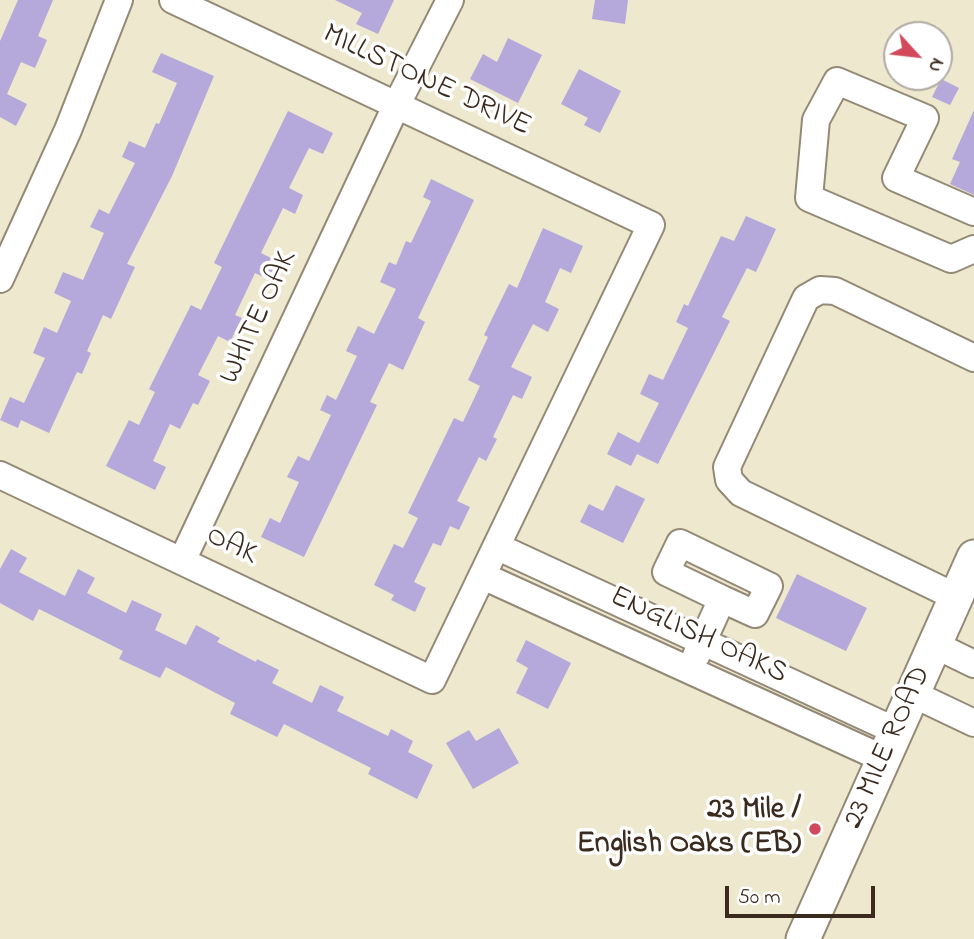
<!DOCTYPE html>
<html>
<head>
<meta charset="utf-8">
<style>
	body { margin:0 }
	#map { position:relative; width:974px; height:939px; overflow:hidden; background:#ede8ce; font-family:"Indie Flower",sans-serif }
	canvas { display:block }
	.north { position:absolute; left:883px; top:21px; width:70px; height:70px; box-sizing:border-box; background:#fff; border:2px solid #b1aaa5; border-radius:50%; rotate:117deg; font-size:19px; font-weight:700; line-height:28px; text-align:center; color:#3b2a1e }
	.north::after { content:''; display:block; margin:auto; width:24px; height:32px; background:#d1495b; clip-path:polygon(50% 0,100% 100%,50% 72%,0 100%) }
	.scale { position:absolute; left:725px; top:886px; width:150px; height:32px; box-sizing:border-box; border:4px solid #3b2a1e; border-top:0; padding-left:9px; font-size:21px; line-height:24px; white-space:nowrap; color:#3b2a1e; -webkit-text-stroke:5px #fff; paint-order:stroke }
</style>
</head>
<body>
<div id="map">
<canvas width="974" height="939"></canvas>
<div class="north">N</div>
<div class="scale">50 m</div>
</div>
<script>
const context = document.querySelector('canvas').getContext('2d');
context.lineJoin = 'round';
function paint(path, color) { context.fillStyle = color; context.fill(path, 'evenodd'); }
const poly = rows => new Path2D(rows.map(r => 'M' + r).join(''));
function stroke(path, color, width, dash) { context.strokeStyle = color; context.lineWidth = width; context.lineCap = dash ? 'butt' : 'round'; context.setLineDash(dash || []); context.stroke(path); }
function label(font, color, halo, rows, align = 'center') {
  context.font = font + ' "Indie Flower",sans-serif'; context.lineWidth = 7; context.setLineDash([]); context.textBaseline = 'middle'; context.strokeStyle = halo; context.fillStyle = color; for (const [text, x, y, turn = 0] of rows) {
    context.save(); context.translate(x, y); context.rotate((+turn || 0) * Math.PI / 180); context.textAlign = isNaN(turn) ? turn : align; if (halo) context.strokeText(text, 0, 0); context.fillText(text, 0, 0); context.restore();
  }
}
const building = poly([
	[18,0,53,0,38,36,47,40,35,68,21,62,7,94,27,104,16,126,0,117,0,41],
	[335,0,394,0,378,34,356,24,362,13],
	[595,0,628,0,625,24,592,19],
	[508,38,542,55,518,103,470,79,483,54,497,62],
	[161,53,214,76,172,176,127,264,135,267,111,319,103,315,87,351,91,353,82,374,77,372,49,433,21,420,18,428,0,420,10,397,24,403,45,358,33,353,44,327,57,333,71,301,54,293,63,272,83,280,104,233,90,227,99,209,109,214,135,163,122,157,129,141,145,148,156,123,159,124,177,83,152,72],
	[579,69,621,91,600,133,584,125,588,118,561,104],
	[941,79,959,88,950,105,932,97],
	[974,110,974,195,950,184,960,162,952,159],
	[288,111,333,133,323,154,309,148,289,188,303,195,295,214,283,208,261,253,277,261,268,279,255,273,235,315,242,318,230,342,218,336,198,375,210,381,198,405,193,403,180,429,170,424,153,461,166,467,155,490,106,466,129,420,139,425,155,392,149,389,191,305,201,310,222,267,214,263],
	[431,179,474,200,418,318,425,322,403,370,389,363,370,402,377,405,304,557,261,537,270,518,280,523,299,482,287,477,298,456,309,461,331,415,320,410,327,395,336,400,357,356,346,351,358,326,374,334,396,289,380,282,389,262,396,265,406,241,411,243,431,201,423,197],
	[746,216,776,229,756,272,747,268,722,317,730,321,658,464,637,454,631,466,607,454,618,432,639,443,659,403,640,394,649,374,663,380,688,328,676,322,684,304,688,306,721,236,734,241],
	[543,228,583,246,571,273,560,268,545,302,559,309,548,332,533,324,511,367,532,377,522,399,513,395,493,437,497,439,486,461,479,457,457,501,470,507,459,530,450,526,441,546,433,543,414,582,426,588,415,612,391,600,394,595,374,585,394,544,403,548,418,518,408,513,454,418,463,422,480,386,468,380,488,337,484,335,509,284,517,288],
	[616,485,645,499,623,543,580,522,589,504,603,511],
	[11,549,27,558,19,572,65,596,78,569,95,578,87,593,126,613,132,600,162,614,155,630,186,645,196,625,220,638,217,642,256,662,257,659,279,670,272,683,312,703,320,685,344,697,337,711,388,736,391,729,413,741,408,752,433,765,417,799,368,774,371,768,284,724,277,737,230,714,235,703,166,667,160,678,119,659,123,651,39,609,33,621,0,603,0,569],
	[797,574,867,608,846,651,776,618],
	[526,640,571,663,548,709,516,693,528,668,516,661],
	[499,728,519,763,473,789,446,743,469,730,476,741]
]);
const minor = poly([
	[974,212,896,178,925,118,837,81,816,120,809,198,951,259,974,249],
	[0,279,68,130,119,0],
	[0,475,432,680,651,225,173,0],
	[498,547,896,731],
	[182,561,397,104,450,0],
	[483,576,884,759],
	[956,597,741,493,729,480,727,467,806,298,820,290,835,291,974,358],
	[935,645,974,664],
	[696,656,722,599,755,614,769,586,680,543,666,572,722,599],
	[913,694,974,723]
]);
const major = poly([
	[803,939,974,557]
]);
const markers = [
	[815,829,7,"#d1495b"]
];
const streetNames = [
	["MILLSTONE DRIVE",426,82,25],
	["WHITE OAK",260,318,-65],
	["OAK",231,547,26],
	["ENGLISH OAKS",698,637,25],
	["23 MILE ROAD",889,748,-66]
];
const poiNames = [
	["23 Mile /",801,812],
	["English Oaks (EB)",801,846]
];
paint(building, '#b5a8db');
stroke(minor, '#948976', 30);
stroke(major, '#948976', 37);
stroke(minor, '#fff', 26);
stroke(major, '#fff', 33);
for (const [x, y, r, color] of markers) { const dot = new Path2D(); dot.arc(x, y, r, 0, 2 * Math.PI); context.fillStyle = color; context.fill(dot); stroke(dot, '#fff', 2.5); }
label('30px', '#3b2a1e', '#fff', streetNames);
label('bold 30px', '#3b2a1e', '#fff', poiNames, 'right');
</script>
</body>
</html>
